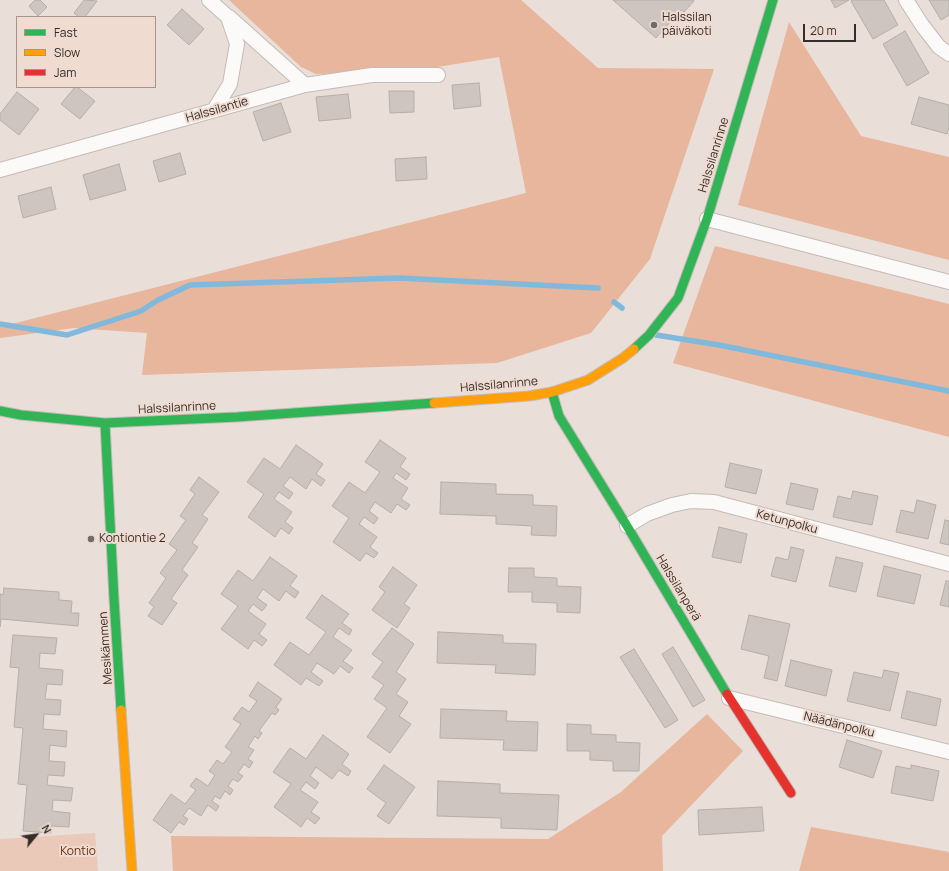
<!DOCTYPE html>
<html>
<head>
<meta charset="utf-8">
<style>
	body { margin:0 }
	#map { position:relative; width:949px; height:871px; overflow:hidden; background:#e9ded8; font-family:Manrope,sans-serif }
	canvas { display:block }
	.legend { position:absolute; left:16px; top:16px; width:140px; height:72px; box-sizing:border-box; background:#f0dbd1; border:1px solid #a5958e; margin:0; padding:5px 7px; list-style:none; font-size:12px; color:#342d29 }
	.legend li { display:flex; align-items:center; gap:8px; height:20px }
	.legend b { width:20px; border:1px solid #a5958e }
	.north { position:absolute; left:16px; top:815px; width:40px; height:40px; -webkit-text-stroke:3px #f0dbd1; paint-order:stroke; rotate:61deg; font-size:11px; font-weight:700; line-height:16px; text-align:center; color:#342d29 }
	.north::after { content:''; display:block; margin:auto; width:14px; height:18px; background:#342d29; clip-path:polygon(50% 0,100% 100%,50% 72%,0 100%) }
	.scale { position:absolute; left:803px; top:24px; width:53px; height:18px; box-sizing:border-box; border:2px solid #342d29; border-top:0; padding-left:5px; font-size:12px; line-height:14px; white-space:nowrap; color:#342d29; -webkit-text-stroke:3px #f0dbd1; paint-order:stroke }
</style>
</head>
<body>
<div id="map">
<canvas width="949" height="871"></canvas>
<ul class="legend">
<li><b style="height:5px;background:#30b455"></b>Fast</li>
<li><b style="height:5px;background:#ff9f0a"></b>Slow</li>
<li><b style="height:5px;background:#e5322d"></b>Jam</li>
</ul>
<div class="north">N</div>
<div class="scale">20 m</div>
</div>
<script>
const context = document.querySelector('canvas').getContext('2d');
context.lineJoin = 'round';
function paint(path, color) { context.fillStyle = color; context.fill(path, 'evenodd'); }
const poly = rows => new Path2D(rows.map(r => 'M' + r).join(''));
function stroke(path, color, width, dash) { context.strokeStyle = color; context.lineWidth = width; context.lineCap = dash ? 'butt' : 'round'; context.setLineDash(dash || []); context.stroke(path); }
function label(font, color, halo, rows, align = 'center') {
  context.font = font + ' Manrope,sans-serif'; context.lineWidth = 4; context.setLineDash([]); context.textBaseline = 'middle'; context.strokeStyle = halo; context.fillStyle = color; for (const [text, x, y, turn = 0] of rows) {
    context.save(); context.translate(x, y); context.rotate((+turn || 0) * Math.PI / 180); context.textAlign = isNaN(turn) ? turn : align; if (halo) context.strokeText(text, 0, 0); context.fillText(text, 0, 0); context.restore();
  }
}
const green = poly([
	[95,833,98,871,0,871,0,839]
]);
const forest = poly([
	[229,0,521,0,598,68,714,69,650,259,591,333,497,363,142,375,147,333,74,328,0,338,0,327,526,193,499,57,406,72,316,74,301,67],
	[789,22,861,136,949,157,949,260,738,205],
	[715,246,949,304,949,437,673,363],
	[707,714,743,751,662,836,663,871,173,871,171,836,548,839,621,792],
	[811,827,949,852,949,871,799,871]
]);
const stream = poly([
	[614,302,622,308],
	[0,324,67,335,141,311,158,300,190,285,399,278,598,288],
	[656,335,719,345,949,391]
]);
const building = poly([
	[35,0,40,0,47,7,38,16,29,6,35,0],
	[84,0,97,1,85,17,79,17,74,13,84,0],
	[613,0,693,0,694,1,684,12,681,10,656,38,613,0],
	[831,0,849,0,835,8,831,0],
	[852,0,884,0,898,25,873,39,851,1,852,0],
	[929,0,949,0,949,15,941,20,929,0],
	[182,9,204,29,189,45,167,25,182,9],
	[905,31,929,73,907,86,883,44,905,31],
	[479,83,481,106,454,109,452,85,479,83],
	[75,87,77,87,95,101,80,119,61,104,75,87],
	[389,91,414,91,414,112,390,113,389,91],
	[17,92,39,109,19,135,0,120,0,114,17,92],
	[348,94,351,118,319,121,316,97,348,94],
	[919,97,949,105,949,128,947,134,911,124,919,97],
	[281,103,291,132,263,141,253,112,281,103],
	[180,153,186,174,159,182,153,161,180,153],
	[426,157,427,179,396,181,395,159,426,157],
	[119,164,126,190,90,200,83,175,119,164],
	[51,187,56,209,23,218,18,196,51,187],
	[380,440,406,458,400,467,410,474,406,480,396,473,393,478,408,488,401,499,410,505,406,510,397,504,391,513,375,502,369,511,378,518,374,524,364,517,359,524,377,537,370,547,378,553,374,558,366,553,360,561,333,542,349,518,332,506,349,482,365,493,380,472,365,462,380,440],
	[296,445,323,464,316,474,325,480,321,486,312,479,306,489,290,477,283,486,293,493,289,499,279,492,274,499,292,512,285,522,293,528,289,534,281,528,275,537,248,517,264,494,247,482,264,458,280,469,296,445],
	[730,463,762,470,756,494,725,487,730,463],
	[199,477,219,492,202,515,208,519,192,543,198,547,182,570,188,575,171,599,177,603,162,625,148,616,154,607,149,603,166,578,160,573,177,550,169,544,186,520,180,516,195,494,190,490,199,477],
	[441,482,496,484,496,494,533,495,533,505,557,506,556,536,531,535,532,526,496,524,496,516,440,514,441,482],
	[791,483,818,489,813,510,786,504,791,483],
	[853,491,878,496,872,525,833,517,838,496,851,499,853,491],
	[917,500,936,505,928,539,896,532,901,510,914,513,917,500],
	[945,520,949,521,949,545,940,543,945,520],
	[719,527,747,534,741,563,712,557,719,527],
	[791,547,804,550,796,582,771,576,776,557,788,560,791,547],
	[270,557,297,576,290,586,299,592,295,598,286,591,279,601,263,589,257,598,267,605,262,611,253,604,248,611,266,624,259,634,267,640,262,646,254,640,248,649,221,629,238,606,221,594,238,570,253,581,270,557],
	[836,557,863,563,856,592,829,586,836,557],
	[884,566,921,575,914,604,877,596,884,566],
	[393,567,417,585,404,604,410,608,397,628,372,610,385,592,379,587,393,567],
	[509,568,534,568,534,577,557,578,557,586,581,587,580,613,557,612,557,603,532,602,532,592,508,592,509,568],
	[946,581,949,581,949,607,940,605,946,581],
	[4,588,59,592,59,600,72,601,71,613,79,613,78,626,1,619,0,627,0,594,3,595,4,588],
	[322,595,349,614,342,623,352,630,349,635,339,628,333,637,352,650,343,661,353,668,349,673,340,666,334,674,317,663,311,672,323,681,319,686,306,678,301,685,274,665,290,642,309,655,326,632,306,618,322,595],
	[749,615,790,624,777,681,764,678,769,656,741,649,749,615],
	[392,628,414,644,396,672,406,679,396,694,408,702,399,716,411,724,390,753,367,737,387,708,374,699,384,685,372,677,383,662,372,654,392,628],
	[438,632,503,635,503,643,536,644,535,675,495,673,496,665,437,663,438,632],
	[13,635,57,638,55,654,40,653,39,668,63,670,62,685,47,684,45,699,61,700,60,715,44,714,43,729,67,731,66,747,50,745,49,761,65,762,64,776,48,775,47,785,73,788,71,801,53,800,52,811,70,813,69,827,51,826,51,833,23,831,27,785,18,784,23,728,14,727,19,668,10,667,13,635],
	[673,647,705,700,693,707,662,654,673,647],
	[634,649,678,720,665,728,620,657,634,649],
	[791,660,832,670,826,696,785,686,791,660],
	[884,670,899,673,890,711,847,701,854,672,882,678,884,670],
	[258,682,282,699,276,707,279,710,275,715,272,713,259,731,262,733,258,739,255,736,248,747,254,750,248,759,253,762,249,768,244,764,238,773,243,776,238,782,233,779,228,786,233,790,230,795,225,791,220,799,215,796,212,801,219,806,216,811,208,805,201,816,189,808,183,816,188,819,184,825,179,822,171,833,153,820,171,794,185,804,196,790,190,786,196,778,208,786,215,775,209,771,217,760,223,764,232,752,225,747,241,724,233,719,242,707,249,712,257,701,249,696,258,682],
	[907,691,941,699,936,726,901,718,907,691],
	[441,709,507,711,506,721,538,722,537,751,503,750,504,740,440,738,441,709],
	[567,724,591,725,591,734,616,735,616,742,640,743,639,771,613,771,613,761,590,760,590,751,567,751,567,724],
	[323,735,349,754,342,764,351,771,348,776,339,770,332,779,316,767,310,776,319,783,315,789,306,782,300,790,318,802,311,812,320,818,315,824,307,818,301,827,274,807,291,784,273,772,290,748,306,759,323,735],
	[847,740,882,751,873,778,839,767,847,740],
	[384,765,415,787,389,824,377,816,386,803,367,789,384,765],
	[911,765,939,771,933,801,891,793,896,766,911,769,911,765],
	[438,781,500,784,500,793,559,795,557,830,501,828,501,818,437,816,438,781],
	[762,807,764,831,699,835,698,810,762,807]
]);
const street = poly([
	[209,0,228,17,237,44,230,84,214,110],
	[906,0,922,25,939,47,949,54],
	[229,17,305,85],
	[0,170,305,85,372,75,438,75],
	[707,219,949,282],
	[627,526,647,514,672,505,691,501,714,502,949,564],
	[729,698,949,752]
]);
const fast = poly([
	[634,349,649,335,678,298,707,219,773,0],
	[552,392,559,416,627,526,727,694],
	[0,411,21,415,105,423,237,417,434,403],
	[105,423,114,599,121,710]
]);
const slow = poly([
	[434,403,529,396,552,392,588,380,623,358,634,349],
	[121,710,132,871]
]);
const jam = poly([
	[727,694,791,793]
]);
const markers = [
	[654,25,4,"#736b66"],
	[91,539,4,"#736b66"]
];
const poiNames = [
	["Halssilan",662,18],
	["päiväkoti",662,32],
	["Kontiontie 2",99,539]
];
const streetNames = [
	["Halssilantie",217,110,-16],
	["Halssilanrinne",714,155,-73],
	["Halssilanrinne",499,385,-5],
	["Halssilanrinne",177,408,-3],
	["Ketunpolku",787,522,15],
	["Halssilanperä",678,588,59],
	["Mesikämmen",106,648,-94],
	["Näädänpolku",839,725,14]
];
const parkNames = [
	["Kontio",78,852]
];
paint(green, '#eac9b8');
paint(forest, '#e7b69d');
stroke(stream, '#80b9db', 5.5);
paint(building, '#cec5c0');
stroke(building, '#b6aea9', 1);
stroke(street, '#c4bbb6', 16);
stroke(fast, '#c4bbb6', 11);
stroke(slow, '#c4bbb6', 11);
stroke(jam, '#c4bbb6', 11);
stroke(street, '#fcfaf9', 14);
stroke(fast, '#30b455', 9);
stroke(slow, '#ff9f0a', 9);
stroke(jam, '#e5322d', 9);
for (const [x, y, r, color] of markers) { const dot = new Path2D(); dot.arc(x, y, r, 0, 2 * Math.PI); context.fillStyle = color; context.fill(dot); stroke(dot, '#f0dbd1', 1.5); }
label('12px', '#342d29', '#f0dbd1', poiNames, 'left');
label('12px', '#342d29', '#f0dbd1', streetNames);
label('12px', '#622e12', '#f0dbd1', parkNames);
</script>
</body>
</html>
